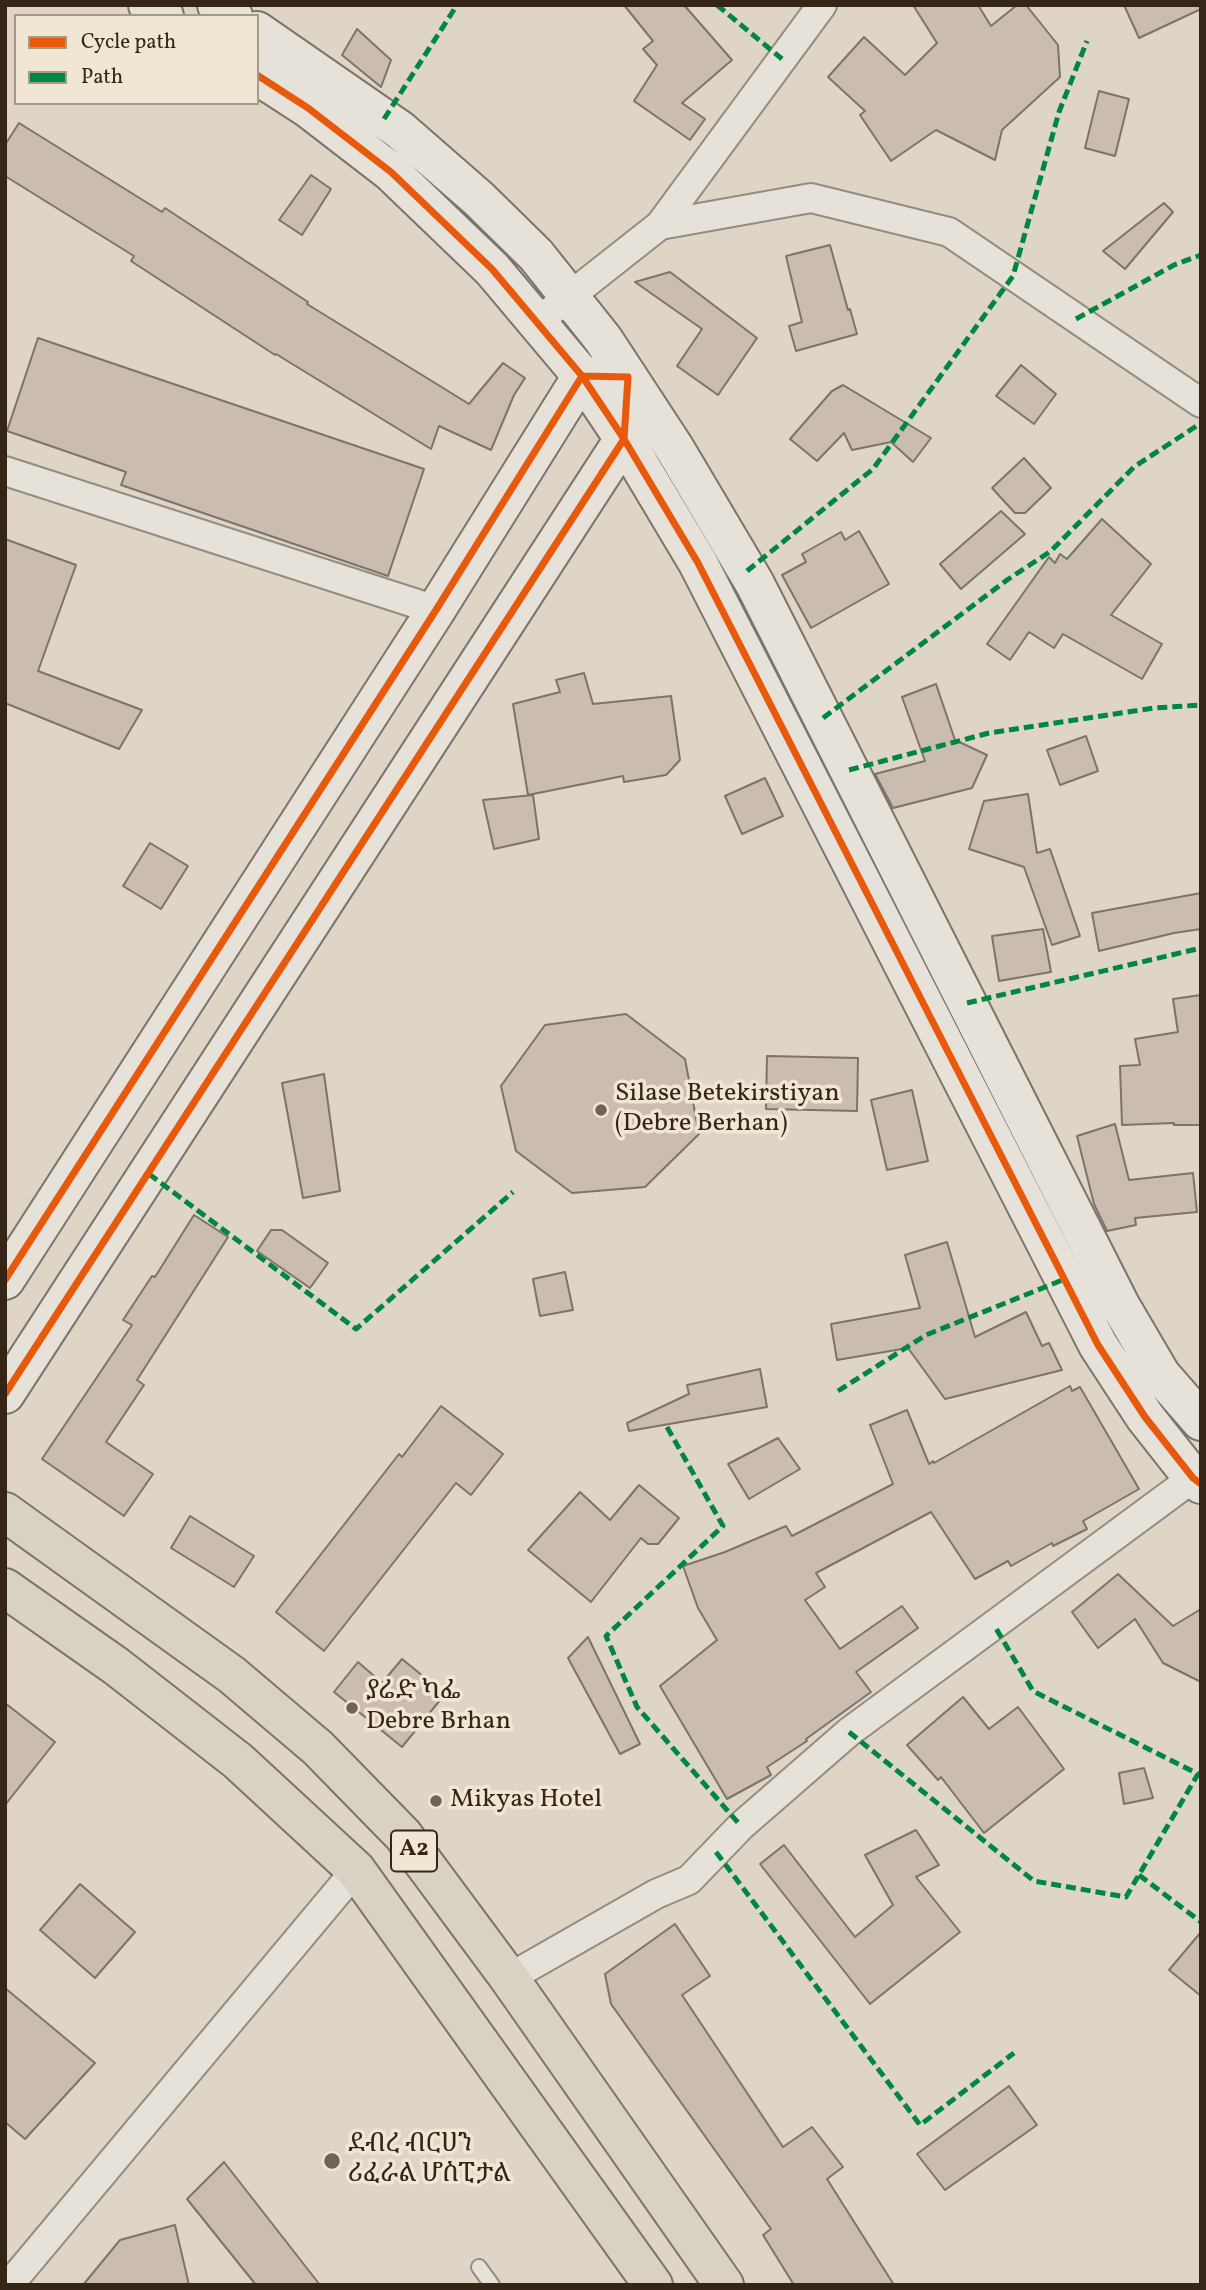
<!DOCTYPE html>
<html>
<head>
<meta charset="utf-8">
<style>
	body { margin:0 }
	#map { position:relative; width:1206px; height:2290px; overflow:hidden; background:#ded5c6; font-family:Vollkorn,serif }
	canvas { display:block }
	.frame { position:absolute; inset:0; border:7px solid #342517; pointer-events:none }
	.legend { position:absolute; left:14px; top:14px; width:245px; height:91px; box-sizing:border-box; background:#f0e6d3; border:2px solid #a59988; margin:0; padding:9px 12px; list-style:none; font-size:21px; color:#342517 }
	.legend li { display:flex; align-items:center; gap:14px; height:35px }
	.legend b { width:35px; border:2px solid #a59988 }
</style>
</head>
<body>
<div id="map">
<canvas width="1206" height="2290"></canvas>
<div class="frame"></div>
<ul class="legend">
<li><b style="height:9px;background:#e8590c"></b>Cycle path</li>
<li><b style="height:9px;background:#00873e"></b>Path</li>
</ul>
</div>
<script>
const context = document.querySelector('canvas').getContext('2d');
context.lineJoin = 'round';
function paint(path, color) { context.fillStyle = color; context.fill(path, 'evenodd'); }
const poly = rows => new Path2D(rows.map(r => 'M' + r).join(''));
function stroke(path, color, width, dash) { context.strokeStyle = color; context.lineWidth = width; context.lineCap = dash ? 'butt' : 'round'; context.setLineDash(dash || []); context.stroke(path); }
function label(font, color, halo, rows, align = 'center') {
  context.font = font + ' Vollkorn,"Noto Serif Ethiopic",serif'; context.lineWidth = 7; context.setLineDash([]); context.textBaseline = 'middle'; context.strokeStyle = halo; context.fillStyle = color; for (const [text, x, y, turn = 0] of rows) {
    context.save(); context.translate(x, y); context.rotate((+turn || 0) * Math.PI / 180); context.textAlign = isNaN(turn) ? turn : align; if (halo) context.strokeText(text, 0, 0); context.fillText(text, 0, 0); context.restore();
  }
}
const building = poly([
	[624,5,684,5,732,60,682,103,705,119,690,140,634,101,657,65,643,49,653,41,624,5],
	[913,5,978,5,991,26,1017,5,1026,5,1058,45,1060,77,1002,130,995,160,936,130,891,161,860,115,865,111,828,77,864,37,905,75,937,43,913,5],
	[1124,5,1201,5,1201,9,1139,38,1124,5],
	[357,29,391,60,381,87,342,55,357,29],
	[1099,91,1129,99,1115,156,1085,148,1099,91],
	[19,123,162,212,165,208,308,302,307,304,469,404,503,363,525,378,514,395,491,450,439,426,431,449,276,354,275,355,131,261,134,256,5,176,5,145,19,123],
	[311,175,331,189,302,235,279,220,311,175],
	[1164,203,1173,212,1125,269,1103,251,1164,203],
	[830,245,848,310,850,309,857,334,796,351,789,326,802,322,786,256,830,245],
	[670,272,757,338,718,395,677,366,702,329,635,282,670,272],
	[38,338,424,469,388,576,121,485,126,472,7,431,38,338],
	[1021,365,1056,394,1034,424,996,396,1021,365],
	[843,385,931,438,913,462,891,442,852,450,844,433,817,461,790,439,832,391,843,385],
	[1024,458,1051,488,1025,513,1015,513,992,488,1024,458],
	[1001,511,1025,534,961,589,940,564,1001,511],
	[1102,519,1151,564,1111,615,1162,644,1142,679,1063,634,1054,648,1029,632,1010,660,987,644,1049,557,1055,563,1060,554,1067,559,1102,519],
	[859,531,889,584,811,628,782,575,806,562,802,554,841,532,845,540,859,531],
	[5,539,76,565,38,671,142,710,119,749,5,703,5,539],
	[584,673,593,704,671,696,680,760,666,775,624,782,623,776,528,795,513,704,560,692,556,680,584,673],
	[936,684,955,740,987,755,972,788,893,808,875,774,925,761,902,697,936,684],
	[1086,736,1098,771,1060,785,1047,750,1086,736],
	[765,778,783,816,742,834,725,796,765,778],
	[1028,794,1037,853,1050,849,1080,936,1052,945,1024,867,969,849,984,801,1028,794],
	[533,795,539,839,494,849,483,800,533,795],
	[150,843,188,866,161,909,123,886,150,843],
	[1201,893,1201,929,1174,933,1099,951,1092,913,1201,893],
	[1043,929,1051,972,999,981,992,936,1043,929],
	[1201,995,1201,1125,1174,1125,1174,1123,1122,1125,1120,1066,1140,1065,1135,1039,1178,1032,1173,999,1201,995],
	[626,1014,685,1059,699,1134,645,1187,572,1193,516,1151,501,1086,545,1025,626,1014],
	[767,1056,858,1058,857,1111,766,1109,767,1056],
	[324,1074,340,1191,303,1198,282,1083,324,1074],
	[912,1090,928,1161,887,1170,871,1100,912,1090],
	[1115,1124,1129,1180,1193,1173,1197,1212,1135,1218,1136,1225,1107,1231,1094,1204,1077,1136,1115,1124],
	[194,1215,228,1237,137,1380,144,1385,106,1442,153,1474,124,1516,42,1459,132,1325,123,1320,152,1276,155,1277,194,1215],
	[271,1230,282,1230,328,1263,310,1288,257,1251,271,1230],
	[947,1242,975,1337,1026,1312,1042,1346,1049,1343,1062,1370,945,1399,908,1348,837,1360,831,1324,920,1308,905,1255,947,1242],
	[565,1272,573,1310,540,1316,533,1279,565,1272],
	[760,1369,767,1407,629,1431,627,1423,689,1394,687,1385,760,1369],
	[1070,1386,1072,1391,1080,1387,1139,1489,1083,1521,1087,1529,1053,1546,1052,1543,1011,1566,1008,1561,975,1579,931,1512,816,1573,825,1587,805,1600,840,1649,902,1606,918,1628,856,1672,871,1692,806,1739,807,1741,767,1767,771,1775,727,1799,660,1686,717,1640,698,1608,683,1566,725,1552,786,1526,792,1536,893,1484,870,1425,907,1410,929,1464,933,1461,934,1463,1070,1386],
	[441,1406,503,1454,471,1495,456,1483,324,1651,276,1612,399,1454,402,1457,441,1406],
	[778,1438,800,1469,749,1499,728,1464,778,1438],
	[639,1485,679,1518,658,1544,648,1544,641,1538,591,1602,528,1550,580,1492,610,1520,639,1485],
	[190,1516,254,1556,234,1587,171,1548,190,1516],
	[1118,1574,1173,1626,1201,1609,1201,1682,1163,1663,1135,1619,1098,1648,1072,1612,1118,1574],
	[588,1637,640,1744,620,1754,568,1658,588,1637],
	[402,1659,445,1694,402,1747,334,1692,358,1662,382,1683,402,1659],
	[963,1697,989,1729,1018,1707,1064,1769,984,1833,941,1777,938,1780,907,1745,963,1697],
	[5,1703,55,1742,5,1805,5,1703],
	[1144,1768,1153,1798,1124,1804,1119,1773,1144,1768],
	[916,1830,939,1865,916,1877,960,1932,870,2004,760,1864,784,1845,855,1937,893,1905,865,1855,916,1830],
	[80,1884,135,1932,95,1978,40,1930,80,1884],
	[675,1924,710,1976,682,1995,783,2147,812,2127,843,2167,827,2179,894,2285,794,2285,763,2235,771,2229,611,2004,605,1974,675,1924],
	[1201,1932,1201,1996,1169,1970,1201,1932],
	[5,1988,95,2063,25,2139,5,2122,5,1988],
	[1009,2086,1037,2125,945,2190,917,2154,1009,2086],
	[224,2162,320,2285,256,2285,187,2199,224,2162],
	[175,2225,189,2285,83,2285,120,2240,175,2225]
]);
const lane = poly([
	[479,2267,492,2285]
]);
const street = poly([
	[660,225,822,5],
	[537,322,660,225,811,198,949,232,1201,403],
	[5,471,436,610],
	[509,1978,656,1894,689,1880,741,1826,849,1732,1201,1472],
	[9,2285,356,1870]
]);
const secondary = poly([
	[148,5,164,16],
	[217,5,233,16],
	[257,31,400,130,479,199,536,255,603,339,675,449,755,584,1120,1305,1161,1375,1201,1421],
	[257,75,308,108,391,172,492,269,582,376,624,439,698,563,1098,1345,1145,1417,1193,1478,1201,1484],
	[5,1280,436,610,582,376,628,377,624,439,5,1394]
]);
const highway = poly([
	[5,1512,232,1675,318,1748,403,1835,509,1978,724,2285],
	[5,1588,116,1666,238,1761,356,1870,653,2285]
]);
const quiet = poly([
	[717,5,782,59],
	[384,119,457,5],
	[1076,319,1174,265,1201,255],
	[747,571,873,469,1013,276,1059,112,1087,41],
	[823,718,1007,580,1051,551,1134,467,1201,423],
	[849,770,989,733,1154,708,1201,705],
	[967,1003,1201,948],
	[149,1174,356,1329,513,1192],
	[838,1391,926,1335,1065,1279],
	[667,1427,723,1526,606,1636,637,1707,741,1826],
	[849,1732,1034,1881,1126,1897,1198,1774,1033,1691,994,1625],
	[716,1852,920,2125,1014,2053],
	[1139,1875,1201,1922]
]);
const cycleway = poly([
	[257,75,308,108,391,172,492,269,582,376,624,439,698,563,1098,1345,1145,1417,1193,1478,1201,1484],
	[5,1280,436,610,582,376,628,377,624,439,5,1394]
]);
const markers = [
	[601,1110,7,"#706354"],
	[352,1708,7,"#706354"],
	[436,1801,7,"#706354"],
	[332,2161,9,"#706354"]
];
const shields = [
	[414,1851,46]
];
const shieldNames = [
	["A2",414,1851]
];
const poiNames = [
	["Silase Betekirstiyan",615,1095],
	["(Debre Berhan)",615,1125],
	["ያሬድ ካፌ",366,1693],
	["Debre Brhan",366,1723],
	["Mikyas Hotel",450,1801],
	["ደብረ ብርሀን",348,2146],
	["ሪፈራል ሆስፒታል",348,2176]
];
paint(building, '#cbbcb1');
stroke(building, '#7c746b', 2);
stroke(lane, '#938c82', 18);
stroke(street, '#938c82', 32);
stroke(secondary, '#7c746b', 42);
stroke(highway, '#7c746b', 42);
stroke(lane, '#e6e1d9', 14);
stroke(street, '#e6e1d9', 28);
stroke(secondary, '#e6e1d9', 38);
stroke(highway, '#d9d1c4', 38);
stroke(quiet, '#00873e', 5, [10, 5]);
stroke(cycleway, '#e8590c', 7);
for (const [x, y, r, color] of markers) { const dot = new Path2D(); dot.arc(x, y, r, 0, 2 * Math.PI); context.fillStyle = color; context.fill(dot); stroke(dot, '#f0e6d3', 2.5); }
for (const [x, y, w] of shields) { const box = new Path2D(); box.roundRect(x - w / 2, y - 20.5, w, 41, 5); context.fillStyle = '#f0e6d3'; context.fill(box); stroke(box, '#342517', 2); }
label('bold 24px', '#342517', null, shieldNames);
label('26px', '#342517', '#f0e6d3', poiNames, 'left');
</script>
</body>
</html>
